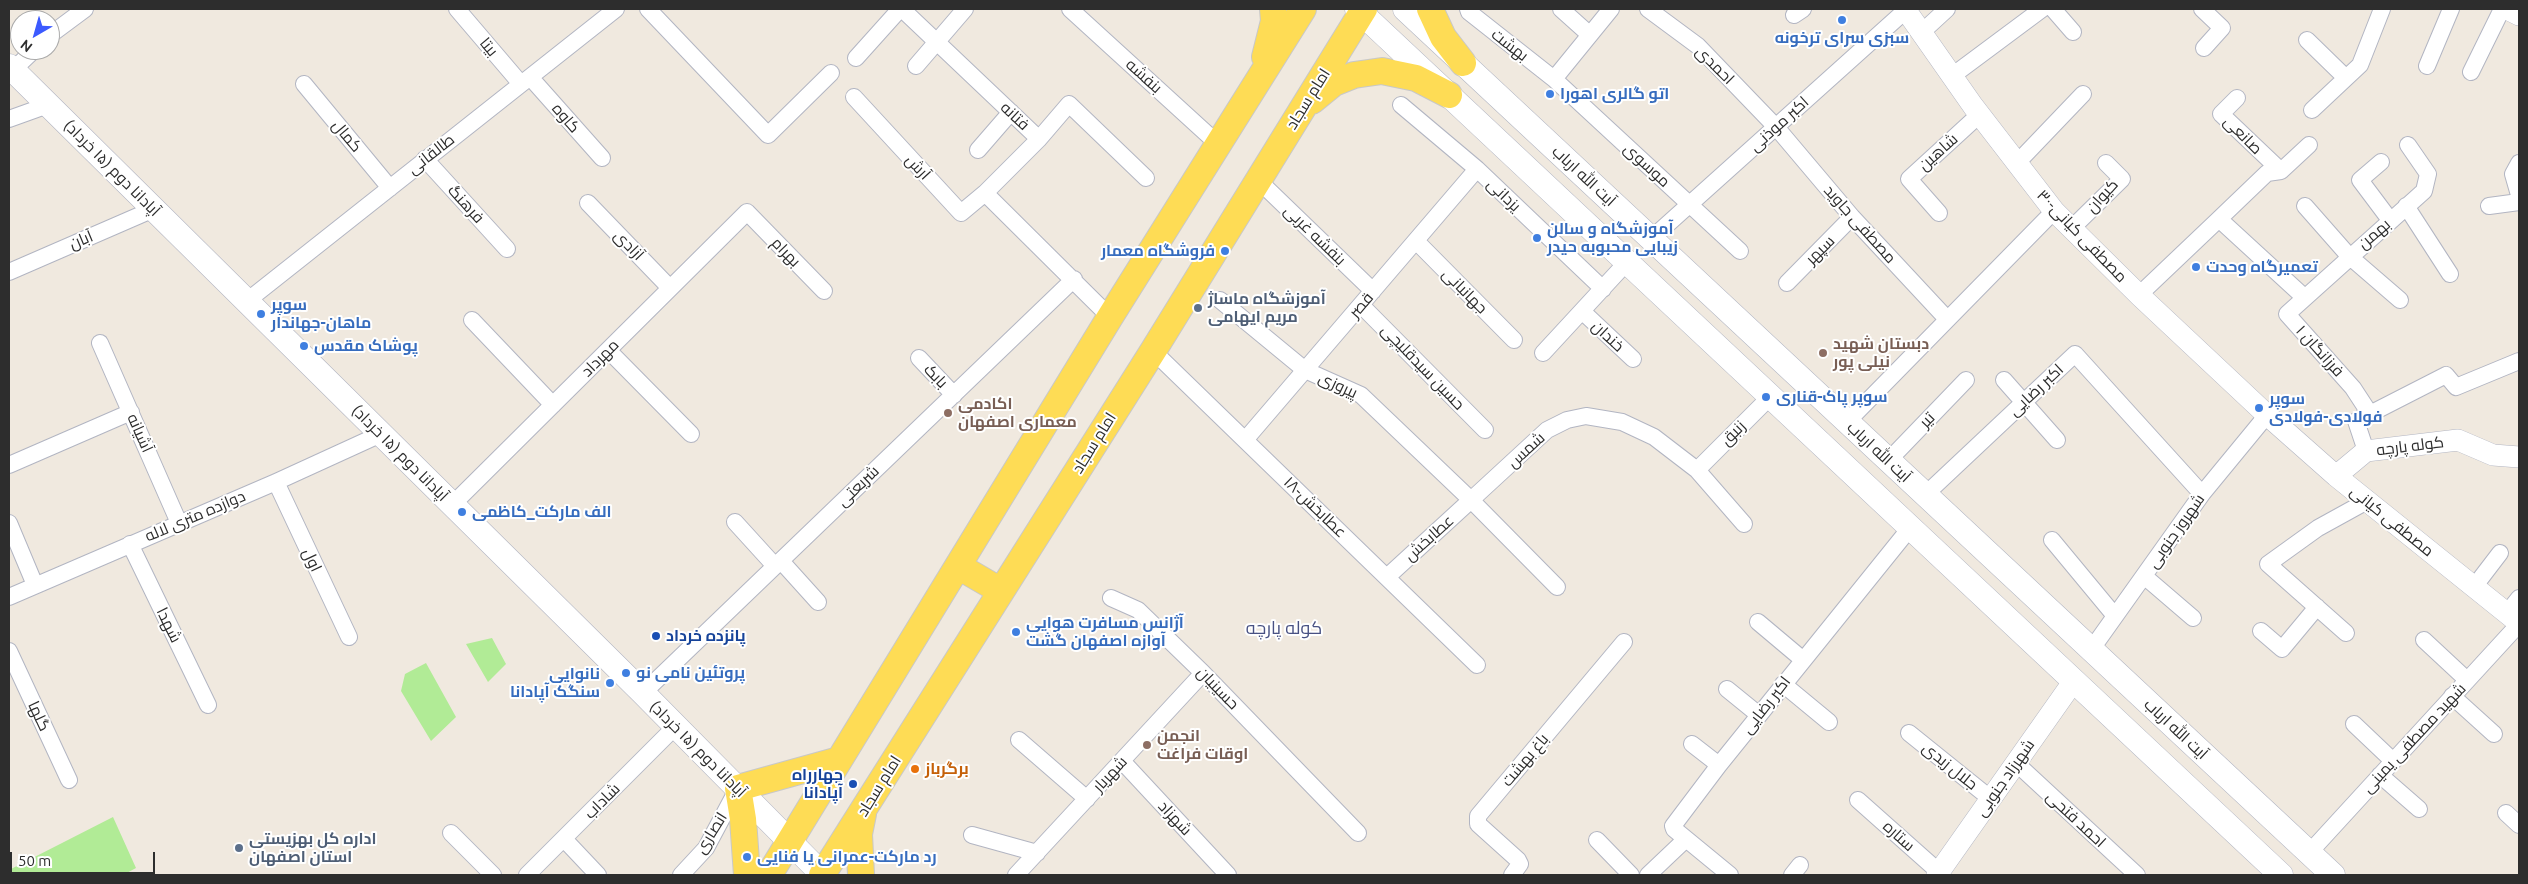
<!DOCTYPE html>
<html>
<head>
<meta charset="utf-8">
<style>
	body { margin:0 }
	#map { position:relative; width:2528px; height:884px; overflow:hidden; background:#f0e9df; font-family:Ubuntu,sans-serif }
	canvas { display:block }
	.frame { position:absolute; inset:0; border:10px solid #2d2d2d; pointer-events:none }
	.north { position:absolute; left:10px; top:10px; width:50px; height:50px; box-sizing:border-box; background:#fff; border:1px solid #ababab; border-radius:50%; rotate:218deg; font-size:14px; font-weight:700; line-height:20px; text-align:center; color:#2d2d2d }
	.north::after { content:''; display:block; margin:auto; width:18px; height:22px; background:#3c5aff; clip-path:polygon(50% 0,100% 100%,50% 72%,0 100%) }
	.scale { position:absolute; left:10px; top:852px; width:145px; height:22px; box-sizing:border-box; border:2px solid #2d2d2d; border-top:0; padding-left:6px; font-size:15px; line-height:18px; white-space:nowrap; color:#2d2d2d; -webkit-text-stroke:4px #fff; paint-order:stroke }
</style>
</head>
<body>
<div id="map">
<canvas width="2528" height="884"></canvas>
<div class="frame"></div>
<div class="north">N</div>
<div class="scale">50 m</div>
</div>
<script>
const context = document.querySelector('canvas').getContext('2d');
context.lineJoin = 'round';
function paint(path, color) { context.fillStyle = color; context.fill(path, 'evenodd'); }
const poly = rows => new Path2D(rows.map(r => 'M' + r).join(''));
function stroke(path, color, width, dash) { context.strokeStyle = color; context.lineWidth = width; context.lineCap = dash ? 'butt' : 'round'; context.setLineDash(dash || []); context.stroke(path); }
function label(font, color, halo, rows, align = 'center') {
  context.font = font + ' Ubuntu,Cairo,sans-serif'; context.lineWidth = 4; context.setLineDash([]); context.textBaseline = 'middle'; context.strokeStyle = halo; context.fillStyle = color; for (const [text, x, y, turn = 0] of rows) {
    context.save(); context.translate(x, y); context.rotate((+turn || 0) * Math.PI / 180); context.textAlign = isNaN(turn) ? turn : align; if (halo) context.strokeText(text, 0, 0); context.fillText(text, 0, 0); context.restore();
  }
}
const green = poly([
	[492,638,506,664,488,682,466,644],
	[426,663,456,717,431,741,401,691,405,674],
	[113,817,136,868,123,875,13,875,11,869]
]);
const minor = poly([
	[457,9,521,84],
	[648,9,768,135,831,73],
	[902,9,1039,139,1069,104,1146,178],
	[1070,9,1218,144],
	[1468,9,1469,12,1554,79,1740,251],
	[1561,9,1590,35],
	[1648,9,1698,46,1776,127,1852,217,1947,319],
	[2053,9,2073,32],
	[2202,9,2222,28,2204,48],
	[1794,15,1803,9],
	[1922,32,1947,9],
	[50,35,85,9],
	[2307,40,2346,78],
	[856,58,900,9],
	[916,66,965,9],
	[2427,66,2451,9],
	[13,70,34,50],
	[2471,72,2502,9],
	[1952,76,2042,9],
	[530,77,602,158],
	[1554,79,1611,9],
	[304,84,390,188],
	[854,97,961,213,985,193,1110,317],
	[2237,98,2221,114,2281,171],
	[1401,105,1477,169,1603,289],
	[2312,110,2360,65,2382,9],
	[9,119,48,105],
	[978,150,1011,112],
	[425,159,507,249],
	[2381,162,2360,180,2390,220],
	[2017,163,2083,94],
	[2519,163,2513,174,2519,195],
	[1258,180,1373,291],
	[985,193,1039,139],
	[588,203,670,288],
	[2305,206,2349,256,2400,300],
	[2406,206,2450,274],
	[2489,206,2519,202],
	[1939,213,1909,179,1980,114],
	[2071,229,2122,179,2106,163],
	[1651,239,1906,10],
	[1416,241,1514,340],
	[9,272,154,209],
	[1787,283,1852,217],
	[2139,295,2219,219],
	[2304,297,2219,219,2267,173,2281,171,2309,145],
	[1220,300,1305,370,1361,395,1471,500,1387,577],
	[247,301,616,9],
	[1361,305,1485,430],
	[1583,312,1633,359],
	[472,320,553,405],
	[100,343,179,523],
	[608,350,691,434],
	[1153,351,1477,665],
	[1543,353,1627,262],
	[919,358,954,395],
	[2004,380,2057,440],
	[2370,414,2353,388,2287,314,2424,191,2428,174,2408,145],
	[1847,422,2054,211],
	[1245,440,1477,169],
	[2366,451,2356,421,2446,375,2456,387,2519,361],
	[1888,461,1966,380],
	[9,465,131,412],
	[1697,470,1770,397],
	[276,482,349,637],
	[1925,495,2075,354,2202,494],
	[452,505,747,212,824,291],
	[735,522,775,566],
	[9,523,35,585],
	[2052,540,2115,616],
	[130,544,208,705],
	[781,561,818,602],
	[2144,576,2193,618],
	[1557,587,1471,500,1547,430,1567,420,1586,416,1622,422,1654,437,1697,470,1744,524],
	[2474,587,2500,553],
	[9,597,276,482,381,434],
	[1111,598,1138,610,1203,673,1358,833],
	[2507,613,2519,598],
	[1758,622,1802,659],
	[2261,631,2282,649,2317,607],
	[2346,633,2268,564,2318,528,2367,501],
	[2424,640,2467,680],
	[2091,650,2202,494,2267,415],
	[9,651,69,780],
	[1783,684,1829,722],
	[1727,689,1759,715],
	[643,693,1074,279],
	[2452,696,2494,734],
	[2354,724,2393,761],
	[1909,733,1991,799],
	[1019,740,1087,799],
	[1692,744,1719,765],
	[1122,761,1228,875],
	[2016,763,2137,875],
	[2380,775,2419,809],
	[1858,800,1939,872],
	[2506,813,2519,825],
	[451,833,493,875],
	[972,835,1037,853],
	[564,839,598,875],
	[1597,840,1631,875],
	[2309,853,2519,624],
	[527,875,676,726],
	[681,875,706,848,738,788],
	[1016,875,1203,673],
	[1512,875,1520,864,1518,860,1478,824,1478,816,1624,642],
	[1648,875,1686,839],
	[1730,875,1674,829,1673,826,1719,765,1910,528],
	[1792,875,1800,865]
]);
const tertiary = poly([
	[1905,9,1973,106,2054,211,2139,295,2267,415,2336,476,2519,623],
	[2507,9,2519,15],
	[2336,476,2366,451,2458,440,2493,455,2519,457],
	[1937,875,2073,682]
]);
const secondary = poly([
	[1357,9,2281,875],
	[1405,9,2333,875],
	[9,66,643,693,823,875]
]);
const primary = poly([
	[1430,9,1443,37,1463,63],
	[1265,57,1274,21,1273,9],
	[1312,101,1334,83,1354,75,1382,71,1416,78,1449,95],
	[958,566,1001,591],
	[747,875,743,819,738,788,839,760],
	[769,875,1110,317,1303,9],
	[822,875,1153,351,1364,9],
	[861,875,859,834,863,814]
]);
const markers = [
	[1842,20,5,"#3f7fe0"],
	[1550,94,5,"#3f7fe0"],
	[1537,238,5,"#3f7fe0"],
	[1225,251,5,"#3f7fe0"],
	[2196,267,5,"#3f7fe0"],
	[1198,308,5,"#5c6f8a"],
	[261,314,5,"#3f7fe0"],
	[304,346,5,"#3f7fe0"],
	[1823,353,5,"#8d6e63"],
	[1766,397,5,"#3f7fe0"],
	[2259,408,5,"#3f7fe0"],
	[948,413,5,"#8d6e63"],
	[462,512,5,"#3f7fe0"],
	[1016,632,5,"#3f7fe0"],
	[656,636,5,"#1a4fb4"],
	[626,673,5,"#3f7fe0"],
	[610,683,5,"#3f7fe0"],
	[1147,745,5,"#8d6e63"],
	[915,769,5,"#e8710a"],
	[853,784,5,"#1a4fb4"],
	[239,848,5,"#5c6f8a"],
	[747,857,5,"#3f7fe0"]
];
const shopNames = [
	["سبزی سرای ترخونه",1842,38,"center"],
	["اتو گالری اهورا",1560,94],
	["آموزشگاه و سالن",1547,229],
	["زیبایی محبوبه حیدر",1547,247],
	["فروشگاه معمار",1215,251,"right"],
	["تعمیرگاه وحدت",2206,267],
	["سوپر",271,305],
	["ماهان-جهاندار",271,323],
	["پوشاک مقدس",314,346],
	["سوپر پاک-قناری",1776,397],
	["سوپر",2269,399],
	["فولادی-فولادی",2269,417],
	["الف مارکت_کاظمی",472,512],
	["آژانس مسافرت هوایی",1026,623],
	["آوازه اصفهان گشت",1026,641],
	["پروتئین نامی نو",636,673],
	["نانوایی",600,674,"right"],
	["سنگک آپادانا",600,692,"right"],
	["رد مارکت-عمرانی یا فنایی",757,857]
];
const streetNames = [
	["بهشت",1510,45,38],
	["بیتا",489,47,50],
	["احمدی",1715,65,45],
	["بنفشه",1144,76,42],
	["امام سجاد",1308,99,-58],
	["فتانه",1015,116,43],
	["کاوه",566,118,49],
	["اکبر موذنی",1779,124,-42],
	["صانعی",2243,135,45],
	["کمال",347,136,50],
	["شاهین",1938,152,-42],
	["طالقانی",431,154,-38],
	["موسوی",1647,165,43],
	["آرش",918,167,47],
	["آپادانا دوم (۱۵ خرداد)",112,168,45],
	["آیت الله ارباب",1584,176,43],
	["یزدانی",1504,195,44],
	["کیوان",2102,196,-48],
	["فرهنگ",466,204,48],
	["مصطفی جاوید",1860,224,48],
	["بهمن",2374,234,-41],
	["بنفشه غربی",1315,235,44],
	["۳۰-مصطفی کیانی",2082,236,46],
	["آبان",81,240,-23],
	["آزادی",629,245,46],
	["سپهر",1820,250,-45],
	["بهرام",786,252,46],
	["جهانبانی",1465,291,45],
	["قصر",1361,305,-49],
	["خندان",1608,336,43],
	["فرزانگان ۱",2320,351,48],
	["مهرداد",600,358,-45],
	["حسین سیدقلیچی",1423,367,46],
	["بابک",936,376,46],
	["پیروزی",1338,385,25],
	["اکبر رضایی",2036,390,-43],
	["تیر",1927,420,-46],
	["آشیانه",140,433,66],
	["زنبق",1733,433,-45],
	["امام سجاد",1094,443,-58],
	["کوله پارچه",2410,446,-7],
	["شمس",1526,450,-42],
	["آیت الله ارباب",1879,452,43],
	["آپادانا دوم (۱۵ خرداد)",400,453,45],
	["شریعتی",858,486,-44],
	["۱۸-عطابخش",1315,507,44],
	["دوازده متری لاله",195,516,-23],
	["مصطفی کیانی",2392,521,39],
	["شهروز جنوبی",2176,531,-55],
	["عطابخش",1429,538,-42],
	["اول",312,560,65],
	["شهدا",169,625,64],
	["حسینیان",1218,688,46],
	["اکبر رضایی",1766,705,-52],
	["گلها",39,716,65],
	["آیت الله ارباب",2176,729,43],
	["شهید مصطفی یمینی",2414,738,-47],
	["آپادانا دوم (۱۵ خرداد)",698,749,45],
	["باغ بهشت",1525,760,-50],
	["جلال زیدی",1950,766,39],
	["شهریار",1110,774,-47],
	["شهرزاد جنوبی",2005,778,-55],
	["امام سجاد",879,786,-58],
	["شاداب",602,801,-45],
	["شهزاد",1175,818,47],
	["احمد فتحی",2076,819,43],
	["انصاری",711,833,-58],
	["ستاره",1899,836,42]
];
const serviceNames = [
	["آموزشگاه ماساژ",1208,299],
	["مریم ایهامی",1208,317],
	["اداره کل بهزیستی",249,839],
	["استان اصفهان",249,857]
];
const educationNames = [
	["دبستان شهید",1833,344],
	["نیلی پور",1833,362],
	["اکادمی",958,404],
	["معماری اصفهان",958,422],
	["انجمن",1157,736],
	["اوقات فراغت",1157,754]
];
const transitNames = [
	["پانزده خرداد",666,636],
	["چهارراه",843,775,"right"],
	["آپادانا",843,793,"right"]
];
const foodNames = [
	["برگرباز",925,769]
];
const neighbourhoodNames = [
	["کوله پارچه",1284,628]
];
paint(green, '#b1eb96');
stroke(minor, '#b2b5c2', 18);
stroke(tertiary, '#b2b5c2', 22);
stroke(secondary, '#b2b5c2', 25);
stroke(primary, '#c8c8c8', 28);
stroke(minor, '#fff', 16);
stroke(tertiary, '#fff', 21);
stroke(secondary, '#fff', 24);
stroke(primary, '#fedc55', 26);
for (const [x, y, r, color] of markers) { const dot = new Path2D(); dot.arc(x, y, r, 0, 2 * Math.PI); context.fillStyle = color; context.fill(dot); stroke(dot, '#fff', 2); }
label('bold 16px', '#366cbe', '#fff', shopNames, 'left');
label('16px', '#2d2d2d', '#fff', streetNames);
label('bold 16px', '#4e5e75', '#fff', serviceNames, 'left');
label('bold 16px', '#785e54', '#fff', educationNames, 'left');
label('bold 16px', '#164399', '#fff', transitNames, 'left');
label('bold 16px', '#c56008', '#fff', foodNames, 'left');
label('18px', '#485183', '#fff', neighbourhoodNames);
</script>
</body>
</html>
